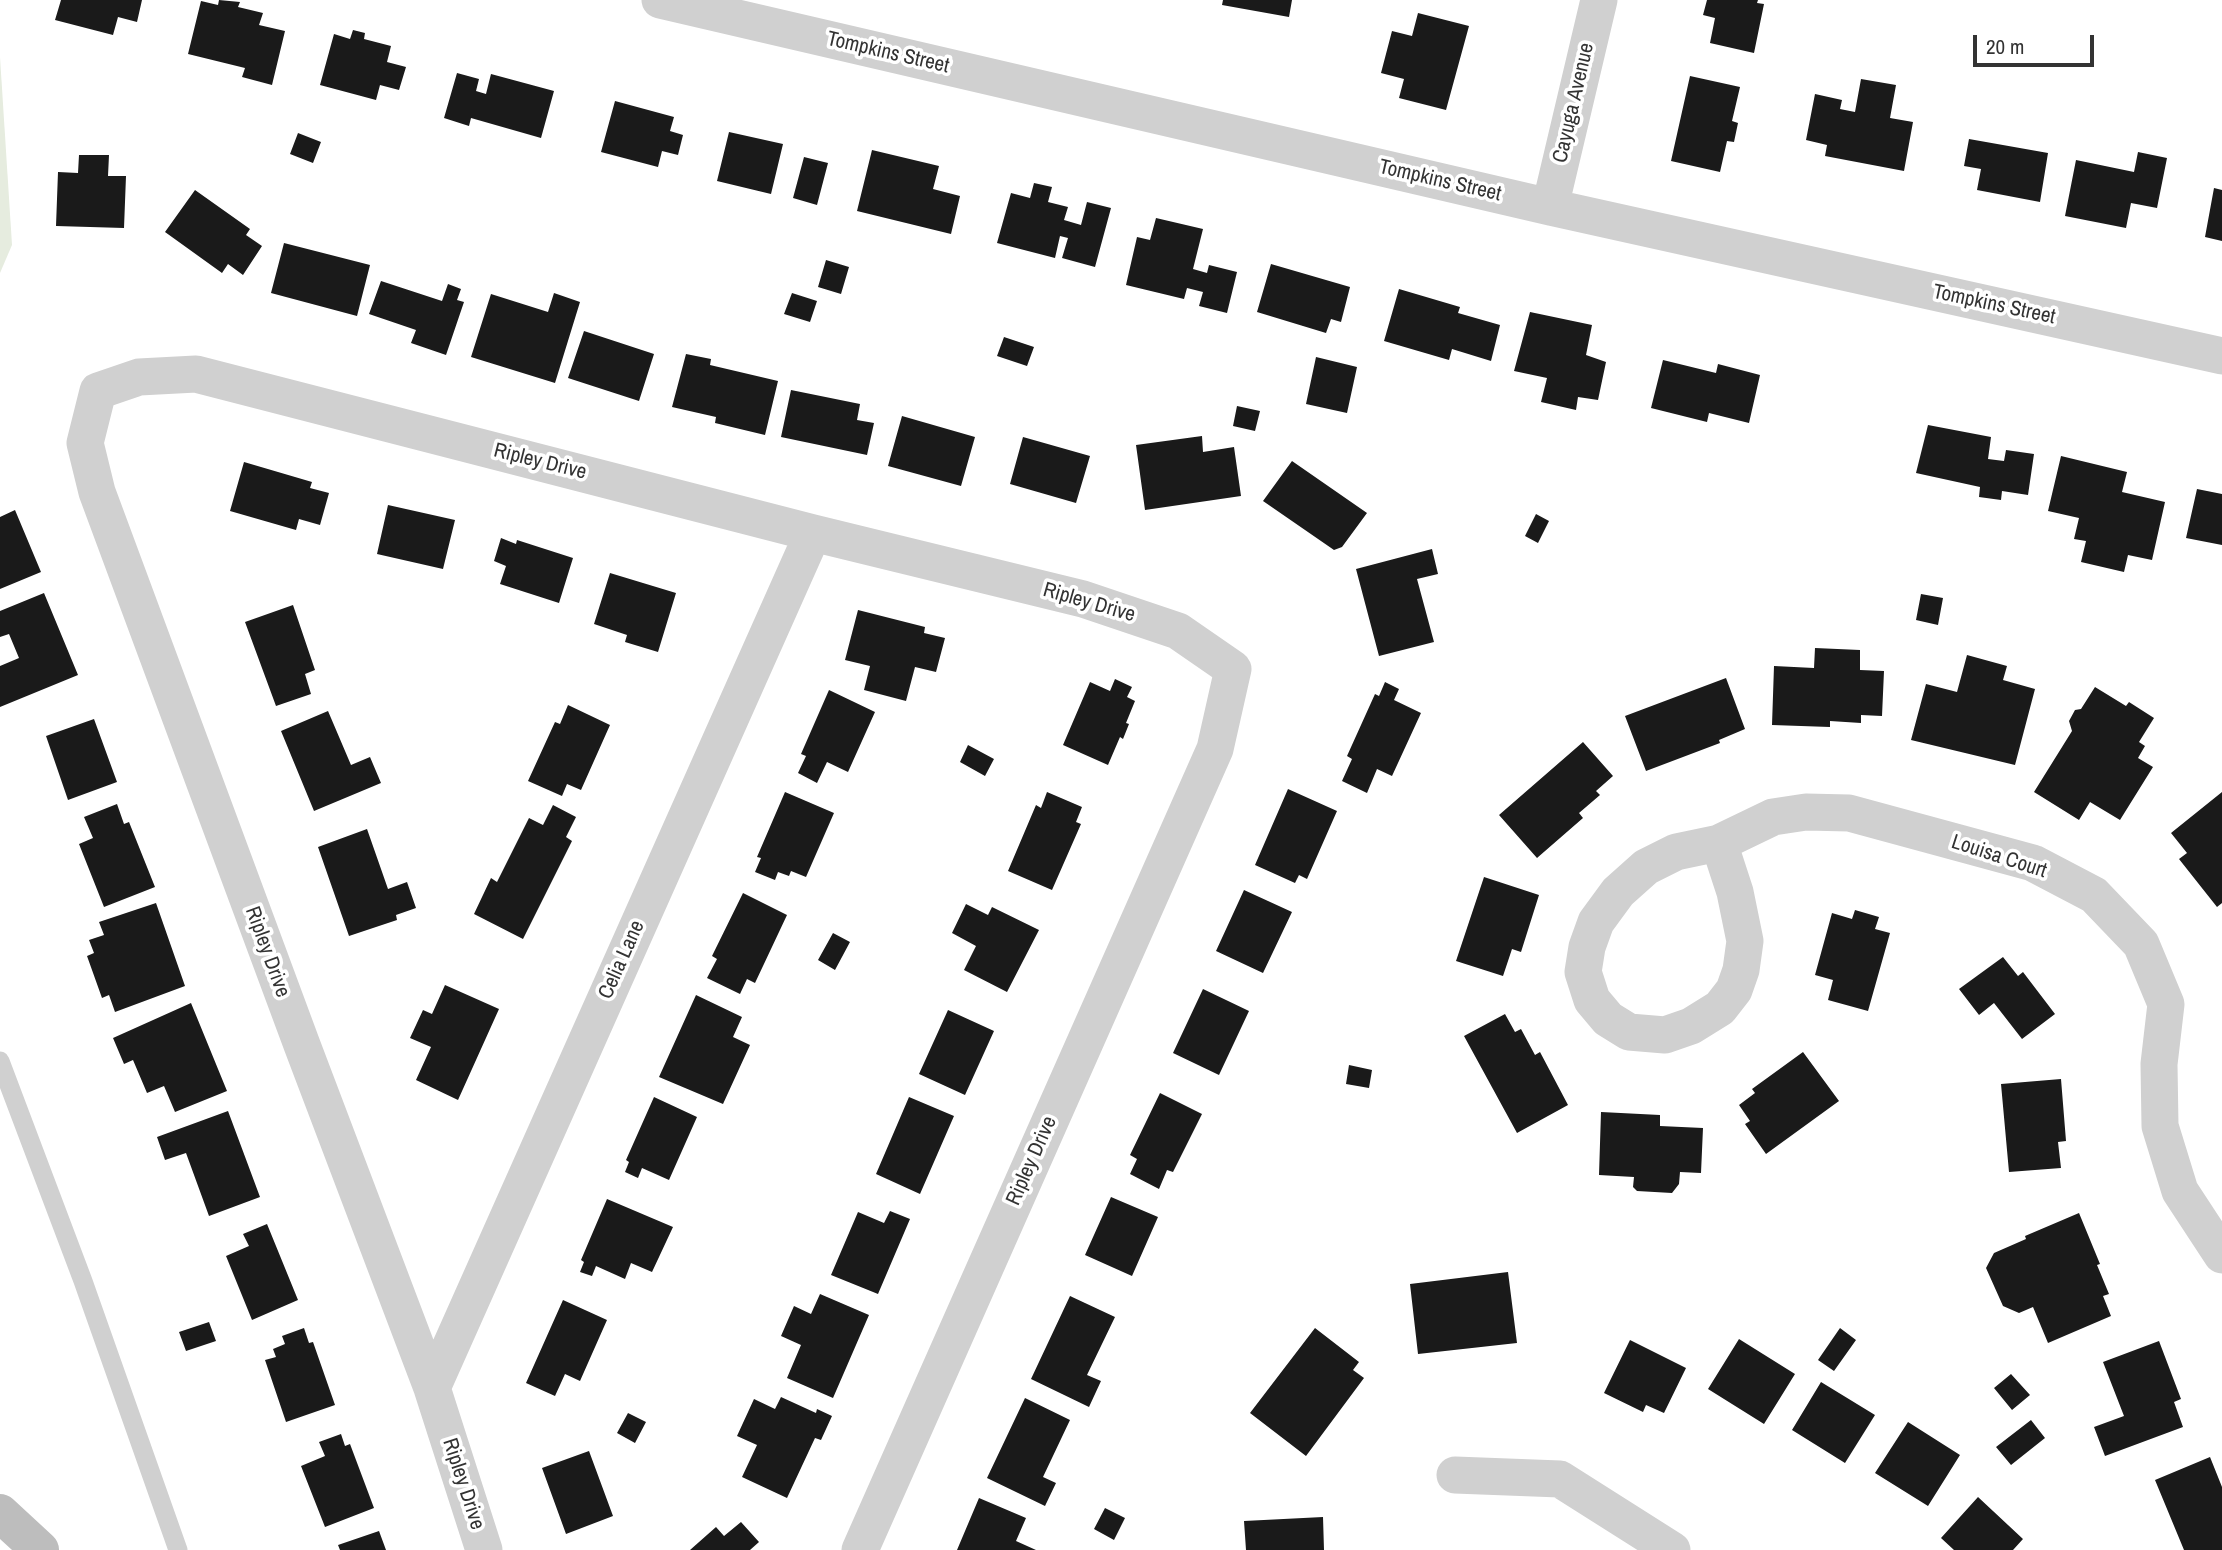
<!DOCTYPE html>
<html>
<head>
<meta charset="utf-8">
<style>
	body { margin:0 }
	#map { position:relative; width:2222px; height:1550px; overflow:hidden; background:#fff; font-family:"Archivo Narrow",sans-serif }
	canvas { display:block }
	.scale { position:absolute; left:1973px; top:35px; width:121px; height:32px; box-sizing:border-box; border:4px solid #333; border-top:0; padding-left:9px; font-size:21px; line-height:24px; white-space:nowrap; color:#333; -webkit-text-stroke:5px #fff; paint-order:stroke }
</style>
</head>
<body>
<div id="map">
<canvas width="2222" height="1550"></canvas>
<div class="scale">20 m</div>
</div>
<script>
const context = document.querySelector('canvas').getContext('2d');
context.lineJoin = 'round';
function paint(path, color) { context.fillStyle = color; context.fill(path, 'evenodd'); }
const poly = rows => new Path2D(rows.map(r => 'M' + r).join(''));
function stroke(path, color, width, dash) { context.strokeStyle = color; context.lineWidth = width; context.lineCap = dash ? 'butt' : 'round'; context.setLineDash(dash || []); context.stroke(path); }
function label(font, color, halo, rows, align = 'center') {
  context.font = font + ' "Archivo Narrow",sans-serif'; context.lineWidth = 7; context.setLineDash([]); context.textBaseline = 'middle'; context.strokeStyle = halo; context.fillStyle = color; for (const [text, x, y, turn = 0] of rows) {
    context.save(); context.translate(x, y); context.rotate((+turn || 0) * Math.PI / 180); context.textAlign = isNaN(turn) ? turn : align; if (halo) context.strokeText(text, 0, 0); context.fillText(text, 0, 0); context.restore();
  }
}
const green = poly([
	[0,57,12,245,0,273]
]);
const building = poly([
	[61,0,142,0,137,22,118,17,113,35,55,20],
	[219,0,240,2,238,7,263,13,259,25,285,31,272,85,242,77,245,68,188,54,201,1,218,5],
	[1223,0,1292,0,1289,17,1222,5],
	[1707,0,1758,0,1757,3,1764,4,1754,53,1710,43,1715,18,1703,15],
	[1418,13,1469,26,1446,110,1399,98,1404,79,1381,73,1392,31,1412,36],
	[353,30,365,33,364,39,391,46,387,62,406,67,399,90,380,85,376,100,320,85,334,34,350,39],
	[457,73,479,79,476,91,486,94,491,74,554,91,541,138,471,118,469,126,444,118],
	[1690,76,1740,87,1732,121,1738,123,1734,142,1727,141,1720,172,1671,161],
	[1861,79,1896,85,1890,118,1913,122,1904,171,1825,156,1827,145,1806,140,1815,94,1842,100,1840,109,1855,112],
	[615,101,674,117,670,131,683,135,678,155,662,151,658,167,601,152],
	[729,132,783,144,771,194,717,181],
	[298,133,321,142,313,163,290,154],
	[1969,139,2048,153,2040,202,1977,190,1981,169,1964,166],
	[872,150,939,166,933,189,960,196,951,234,857,211],
	[2138,152,2167,158,2157,208,2131,203,2126,228,2065,216,2076,160,2134,172],
	[79,155,109,155,108,176,126,176,124,228,56,226,58,172,78,173],
	[804,157,828,163,817,205,793,198],
	[1034,183,1052,187,1048,202,1068,207,1064,220,1081,225,1087,202,1111,208,1095,267,1062,258,1068,238,1060,236,1055,258,997,243,1011,193,1030,198],
	[2214,188,2222,190,2222,241,2205,237],
	[195,190,250,229,246,235,262,246,243,275,228,264,222,273,165,232],
	[1156,218,1203,229,1193,269,1207,273,1209,265,1237,272,1227,313,1199,306,1203,292,1187,288,1184,299,1126,285,1137,237,1150,240],
	[284,243,370,265,357,316,271,293],
	[826,260,849,267,841,294,818,287],
	[1271,264,1350,287,1341,322,1331,319,1326,333,1257,312],
	[381,281,442,301,448,284,461,289,457,300,464,302,446,355,411,343,416,330,369,314],
	[1399,289,1460,307,1458,313,1500,325,1491,361,1452,349,1449,360,1384,341],
	[554,293,580,302,555,383,471,357,491,294,548,312],
	[792,293,817,301,810,322,784,314],
	[1530,312,1592,325,1586,355,1606,362,1598,400,1578,397,1576,410,1541,402,1547,378,1514,371],
	[584,331,654,354,639,401,568,378],
	[1004,337,1034,347,1027,366,997,356],
	[686,354,711,359,710,365,778,381,765,435,715,423,716,417,672,407],
	[1316,357,1357,367,1347,413,1306,404],
	[1663,360,1716,373,1718,364,1760,375,1749,423,1709,413,1707,422,1651,408],
	[791,390,860,404,857,420,874,423,867,455,781,437],
	[1237,406,1260,411,1255,431,1233,426],
	[902,416,975,437,961,486,888,466],
	[1928,425,1991,437,1988,459,2004,461,2006,450,2034,454,2028,495,2002,491,2001,500,1979,497,1980,487,1916,473],
	[1202,436,1203,452,1234,447,1241,496,1145,510,1136,445],
	[1023,437,1090,456,1076,503,1010,484],
	[2061,456,2127,472,2122,492,2165,502,2152,560,2128,555,2124,572,2081,562,2086,541,2074,539,2079,518,2048,511],
	[1292,461,1367,513,1342,547,1334,550,1263,501],
	[244,462,312,482,310,488,329,493,320,525,299,519,296,530,230,511],
	[2197,489,2222,494,2222,545,2186,538],
	[388,505,455,520,443,569,377,554],
	[15,510,41,572,0,589,0,517],
	[1536,514,1549,521,1538,543,1525,536],
	[501,538,516,544,517,540,573,558,559,603,500,584,506,566,494,561],
	[1432,549,1438,574,1417,579,1434,642,1379,656,1356,569],
	[610,573,676,593,658,652,625,642,627,635,594,624],
	[44,593,78,675,0,707,0,666,19,658,9,634,0,637,0,611],
	[1921,594,1943,598,1938,625,1916,620],
	[293,605,315,670,305,674,311,694,276,706,245,622],
	[858,610,925,627,924,633,945,638,936,672,915,667,906,701,864,690,870,666,845,660],
	[1815,648,1860,650,1860,670,1884,671,1882,716,1861,715,1861,723,1830,721,1830,727,1772,725,1774,666,1814,668],
	[1967,655,2007,666,2003,680,2035,689,2015,765,1911,740,1926,684,1957,692],
	[1726,678,1745,729,1719,740,1720,743,1646,771,1625,716],
	[1115,679,1132,687,1127,697,1135,701,1126,723,1129,724,1123,739,1120,737,1108,765,1063,745,1090,682,1110,691],
	[1385,682,1399,689,1394,700,1421,713,1392,776,1377,769,1367,793,1342,781,1352,759,1347,756,1375,694,1379,696],
	[2095,687,2126,706,2129,702,2154,718,2139,742,2145,746,2138,758,2153,767,2120,820,2090,802,2079,820,2034,792,2072,731,2069,721,2075,710,2081,709],
	[829,690,875,712,848,772,827,762,817,783,798,773,806,756,801,754],
	[568,705,610,725,581,790,567,784,562,796,528,781,555,722,560,724],
	[328,711,351,765,370,757,381,783,314,811,281,731],
	[94,719,117,782,68,800,46,736],
	[1583,742,1613,776,1596,791,1600,795,1579,813,1583,818,1537,858,1499,815],
	[968,745,994,759,985,776,960,762],
	[1288,789,1337,811,1307,879,1299,875,1295,883,1255,865],
	[785,792,834,813,806,877,791,871,789,876,778,872,775,880,755,872,761,858,757,857],
	[1047,792,1082,807,1076,822,1081,824,1052,890,1008,871,1036,805,1041,808],
	[2222,792,2222,903,2217,907,2179,859,2187,853,2171,833],
	[117,804,124,824,129,822,155,887,104,907,79,844,93,838,84,817],
	[553,805,576,817,566,837,572,841,523,939,474,914,491,878,497,882,529,818,543,825],
	[367,829,388,889,407,882,416,908,396,915,397,920,349,936,318,847],
	[1484,877,1539,895,1521,952,1512,949,1503,976,1456,961],
	[1244,890,1292,912,1263,973,1216,951],
	[743,893,787,915,755,983,747,979,740,994,707,978,717,959,712,956],
	[156,903,185,986,115,1012,109,995,102,998,87,956,94,953,89,940,104,935,99,922],
	[966,904,988,915,992,907,1039,930,1007,992,964,970,976,946,952,933],
	[1855,910,1879,917,1875,929,1890,933,1868,1011,1828,1000,1833,980,1815,975,1832,913,1852,919],
	[833,933,850,942,835,970,818,960],
	[2003,957,2018,976,2023,972,2055,1014,2022,1039,1994,1003,1979,1015,1959,989],
	[445,985,499,1009,458,1100,416,1080,431,1047,410,1038,423,1010,432,1014],
	[1203,989,1249,1011,1219,1075,1173,1053],
	[696,995,742,1017,733,1037,750,1045,723,1104,659,1077],
	[191,1003,227,1091,175,1112,164,1086,147,1093,133,1060,124,1064,113,1038],
	[948,1010,994,1031,965,1095,919,1074],
	[1505,1014,1515,1032,1521,1029,1535,1055,1540,1052,1568,1105,1517,1133,1464,1036],
	[1803,1052,1839,1101,1766,1154,1745,1124,1750,1121,1739,1105,1755,1093,1752,1089],
	[1349,1065,1372,1070,1369,1088,1346,1084],
	[2061,1079,2066,1141,2058,1142,2061,1168,2009,1172,2001,1084],
	[1160,1093,1202,1114,1173,1172,1167,1170,1159,1189,1130,1174,1137,1159,1130,1155],
	[654,1097,697,1117,669,1180,642,1168,638,1178,625,1172,629,1162,626,1160],
	[909,1097,954,1116,920,1194,876,1174],
	[228,1111,260,1197,209,1216,186,1153,165,1160,157,1137],
	[1601,1112,1660,1115,1660,1126,1703,1128,1701,1173,1680,1172,1679,1184,1672,1193,1637,1191,1633,1187,1634,1177,1599,1175],
	[1111,1197,1158,1217,1132,1276,1085,1255],
	[607,1199,673,1227,652,1272,631,1263,625,1279,596,1266,592,1276,580,1272,584,1262,581,1260],
	[890,1211,910,1219,878,1294,831,1275,858,1212,884,1223],
	[2079,1213,2100,1264,2097,1265,2109,1294,2103,1296,2111,1316,2048,1343,2033,1307,2019,1313,2003,1306,1986,1268,1994,1253,2026,1239,2025,1236],
	[267,1224,298,1300,252,1320,226,1256,249,1246,243,1234],
	[1508,1272,1517,1343,1418,1354,1410,1284],
	[820,1294,869,1315,833,1398,787,1378,801,1345,781,1336,794,1306,811,1314],
	[1070,1296,1115,1317,1087,1375,1101,1381,1089,1407,1031,1379],
	[563,1300,607,1320,580,1381,565,1374,555,1396,526,1383],
	[209,1322,216,1341,186,1351,179,1332],
	[304,1328,309,1343,313,1342,335,1405,286,1422,265,1360,276,1357,273,1349,285,1344,282,1336],
	[1315,1328,1359,1362,1353,1370,1364,1378,1306,1456,1250,1413],
	[1840,1328,1856,1340,1834,1371,1818,1360],
	[1739,1339,1795,1374,1764,1424,1708,1389],
	[1630,1340,1686,1368,1664,1413,1646,1405,1643,1412,1604,1393],
	[2159,1341,2181,1399,2174,1402,2183,1427,2105,1456,2094,1427,2124,1416,2103,1362],
	[2011,1374,2030,1395,2012,1410,1994,1388],
	[1821,1382,1875,1415,1845,1463,1792,1430],
	[781,1397,816,1413,817,1409,832,1416,821,1440,815,1438,787,1498,742,1477,757,1445,737,1436,754,1399,775,1409],
	[1025,1398,1070,1420,1043,1477,1056,1483,1045,1506,987,1478],
	[628,1413,646,1422,635,1443,617,1433],
	[2031,1420,2045,1438,2011,1465,1996,1447],
	[1908,1422,1960,1455,1928,1506,1875,1473],
	[341,1434,345,1446,350,1444,374,1508,325,1527,301,1466,325,1456,319,1442],
	[589,1451,613,1516,566,1534,542,1468],
	[2210,1457,2222,1487,2222,1550,2184,1550,2155,1480],
	[1978,1497,2023,1539,2013,1550,1954,1550,1941,1538],
	[979,1498,1026,1518,1016,1541,1036,1550,957,1550],
	[1105,1508,1125,1518,1114,1540,1094,1529],
	[1323,1517,1324,1550,1246,1550,1244,1521],
	[741,1522,759,1542,750,1550,690,1550,716,1527,724,1536],
	[379,1531,386,1550,340,1550,338,1545]
]);
const service = poly([
	[0,1061,83,1281,178,1550]
]);
const minor = poly([
	[660,0,1550,207,2222,356],
	[1550,207,1599,0],
	[1719,843,1735,892,1745,941,1741,970,1734,990,1720,1008,1691,1026,1665,1035,1629,1032,1608,1019,1592,1000,1583,972,1587,947,1596,922,1618,892,1646,867,1676,852,1719,843,1773,817,1806,812,1849,813,2033,863,2094,895,2141,944,2166,1004,2159,1064,2160,1126,2180,1191,2222,1255],
	[432,1388,813,533],
	[1455,1475,1560,1479,1672,1550],
	[484,1550,432,1388,302,1045,97,492,85,443,98,391,139,377,196,374,813,533,1083,599,1178,631,1233,669,1215,749,860,1550]
]);
const secondary = poly([
	[0,1513,40,1550]
]);
const streetNames = [
	["Tompkins Street",888,53,13],
	["Cayuga Avenue",1574,103,-77],
	["Tompkins Street",1440,181,13],
	["Tompkins Street",1994,305,12],
	["Ripley Drive",540,462,14],
	["Ripley Drive",1089,603,16],
	["Louisa Court",1999,857,18],
	["Ripley Drive",267,952,70],
	["Celia Lane",622,960,-66],
	["Ripley Drive",1032,1161,-66],
	["Ripley Drive",463,1484,72]
];
paint(green, '#e6ecdf');
paint(building, '#1a1a1a');
stroke(service, '#d0d0d0', 19);
stroke(minor, '#d0d0d0', 37);
stroke(secondary, '#bdbdbd', 38);
label('21px', '#333', '#fff', streetNames);
</script>
</body>
</html>
